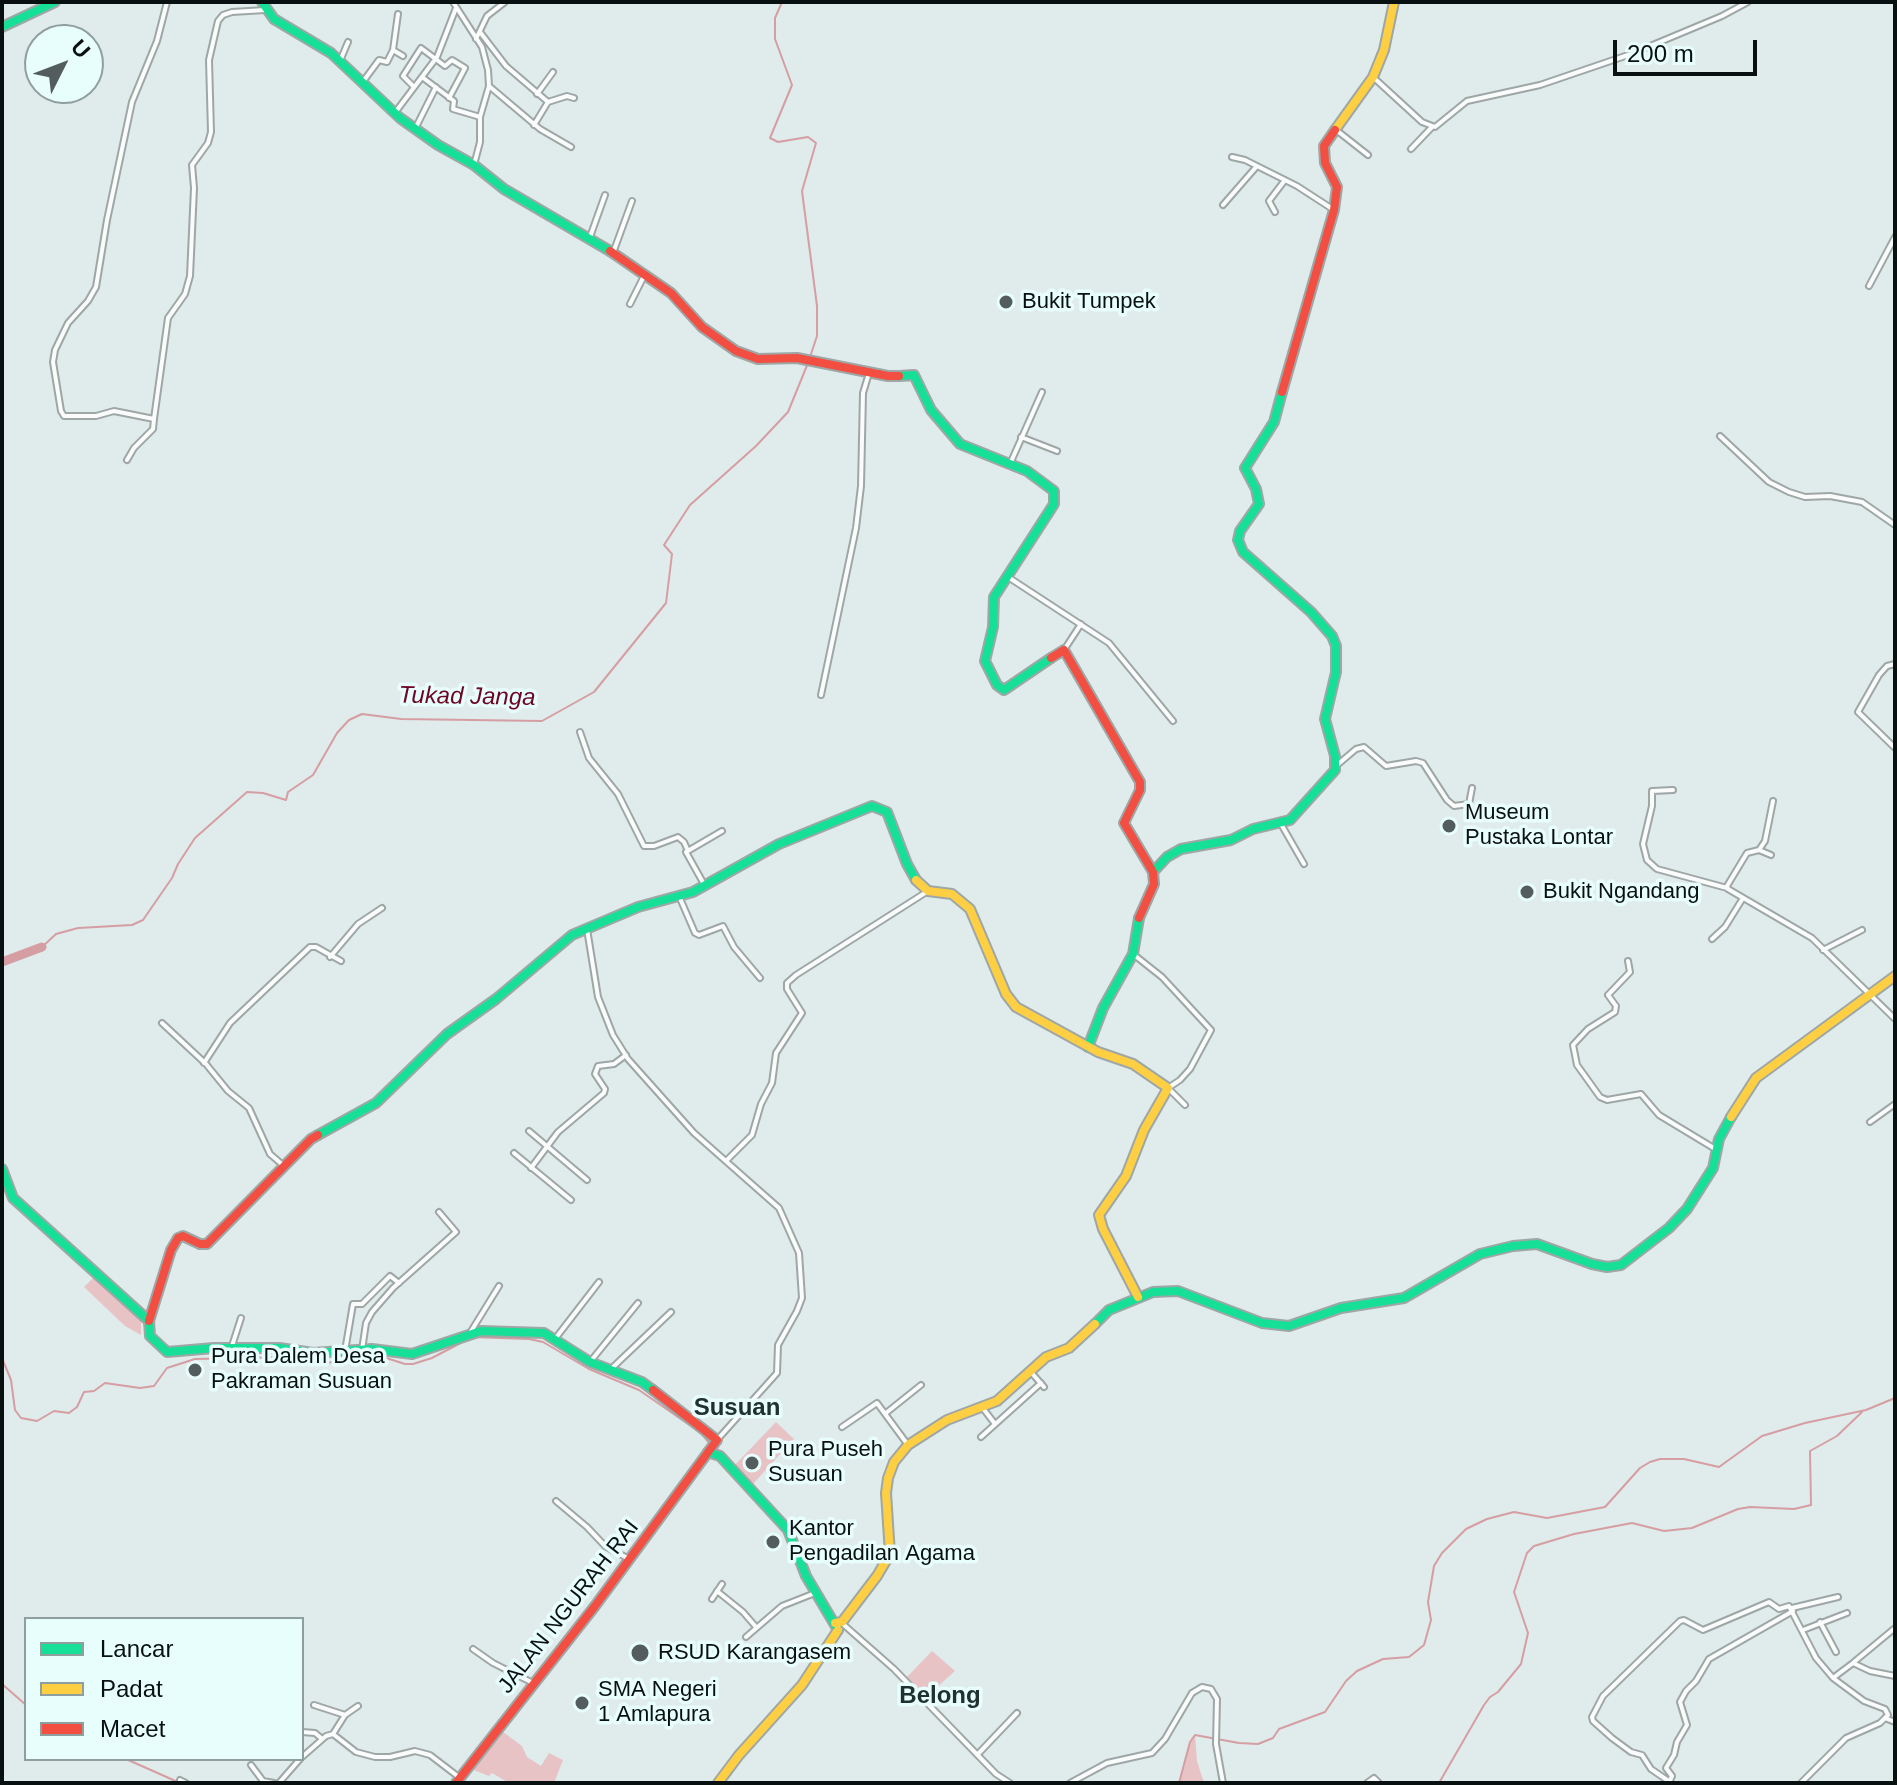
<!DOCTYPE html>
<html>
<head>
<meta charset="utf-8">
<style>
	body { margin:0 }
	#map { position:relative; width:1897px; height:1785px; overflow:hidden; background:#e0ebeb; font-family:Helvetica,sans-serif }
	canvas { display:block }
	.frame { position:absolute; inset:0; border:4px solid #091010; pointer-events:none }
	.legend { position:absolute; left:24px; top:1617px; width:280px; height:144px; box-sizing:border-box; background:#e8fefc; border:2px solid #8f9f9e; margin:0; padding:10px 14px; list-style:none; font-size:24px; color:#091010 }
	.legend li { display:flex; align-items:center; gap:16px; height:40px }
	.legend b { width:40px; border:2px solid #8f9f9e }
	.north { position:absolute; left:24px; top:24px; width:80px; height:80px; box-sizing:border-box; background:#e8fefc; border:2px solid #8f9f9e; border-radius:50%; rotate:48deg; font-size:22px; font-weight:700; line-height:32px; text-align:center; color:#091010 }
	.north::after { content:''; display:block; margin:auto; width:28px; height:36px; background:#545d5d; clip-path:polygon(50% 0,100% 100%,50% 72%,0 100%) }
	.scale { position:absolute; left:1613px; top:40px; width:144px; height:36px; box-sizing:border-box; border:4px solid #091010; border-top:0; padding-left:10px; font-size:24px; line-height:28px; white-space:nowrap; color:#091010; -webkit-text-stroke:6px #e8fefc; paint-order:stroke }
</style>
</head>
<body>
<div id="map">
<canvas width="1897" height="1785"></canvas>
<div class="frame"></div>
<ul class="legend">
<li><b style="height:10px;background:#16e098"></b>Lancar</li>
<li><b style="height:10px;background:#ffcf43"></b>Padat</li>
<li><b style="height:10px;background:#f24e42"></b>Macet</li>
</ul>
<div class="north">U</div>
<div class="scale">200 m</div>
</div>
<script>
const context = document.querySelector('canvas').getContext('2d');
context.lineJoin = 'round';
function paint(path, color) { context.fillStyle = color; context.fill(path, 'evenodd'); }
const poly = rows => new Path2D(rows.map(r => 'M' + r).join(''));
function stroke(path, color, width, dash) { context.strokeStyle = color; context.lineWidth = width; context.lineCap = dash ? 'butt' : 'round'; context.setLineDash(dash || []); context.stroke(path); }
function label(font, color, halo, rows, align = 'center') {
  context.font = font + ' Helvetica,sans-serif'; context.lineWidth = 7; context.setLineDash([]); context.textBaseline = 'middle'; context.strokeStyle = halo; context.fillStyle = color; for (const [text, x, y, turn = 0] of rows) {
    context.save(); context.translate(x, y); context.rotate((+turn || 0) * Math.PI / 180); context.textAlign = isNaN(turn) ? turn : align; if (halo) context.strokeText(text, 0, 0); context.fillText(text, 0, 0); context.restore();
  }
}
const green = poly([
	[95,1276,141,1318,141,1335,125,1326,84,1287],
	[776,1422,794,1439,752,1485,733,1467],
	[932,1651,955,1671,927,1696,907,1677],
	[503,1732,522,1746,527,1757,541,1766,549,1753,563,1760,554,1783,509,1783,492,1773,489,1776,471,1769],
	[1195,1735,1197,1761,1204,1783,1179,1783,1190,1742]
]);
const stream = poly([
	[782,2,775,18,775,39,792,85,770,138,778,142,808,137,816,143,802,191,817,306,817,336,810,357],
	[42,947,56,934,78,928,132,925,143,920,172,878,178,864,195,838,247,792,263,793,286,800,288,792,313,775,337,733,349,720,362,714,401,719,542,721,594,692,666,603,672,554,664,545,690,505,756,446,788,412,808,363],
	[2,1358,11,1380,15,1410,21,1418,37,1421,54,1411,69,1413,77,1407,84,1392,94,1391,105,1383,140,1388,154,1386,167,1368,195,1359,291,1357,303,1361,326,1363,380,1356,405,1364,413,1364,432,1358,472,1337,529,1339,543,1342,589,1369,639,1390,701,1433,710,1444],
	[2,1684,26,1705],
	[126,1759,180,1783],
	[1179,1783,1190,1742,1195,1735,1239,1743,1258,1744,1273,1738,1279,1729,1325,1712,1346,1681,1357,1671,1383,1659,1409,1657,1424,1645,1431,1620,1428,1602,1434,1566,1442,1553,1466,1529,1487,1519,1514,1512,1547,1518,1605,1507,1640,1468,1650,1462,1660,1459,1684,1459,1719,1467,1762,1436,1805,1423,1866,1410,1895,1398],
	[1439,1783,1484,1705,1490,1697,1498,1692,1521,1664,1528,1633,1514,1592,1527,1553,1534,1546,1574,1534,1632,1523,1664,1531,1692,1528,1738,1509,1750,1507,1794,1509,1811,1505,1810,1451,1837,1436,1862,1412]
]);
const river = poly([
	[2,962,42,947]
]);
const street = poly([
	[453,2,482,47,488,70,489,86,480,117,480,142,474,165],
	[480,32,506,66,548,102,534,125],
	[476,39,487,16,505,2],
	[393,50,398,14],
	[340,61,348,42],
	[422,77,454,101,453,109,480,117],
	[1373,77,1422,122,1435,127,1467,101,1540,85,1631,54,1722,16,1748,2],
	[362,83,379,60,387,62,393,50,403,56],
	[489,86,540,129,571,147],
	[414,87,403,76,421,48,445,66,452,60,465,68,449,98],
	[537,94,553,72],
	[548,102,567,96,574,98],
	[394,114,437,57,456,8],
	[415,129,436,87],
	[1335,129,1368,155],
	[1411,149,1432,127],
	[1232,157,1245,160,1297,186,1334,210],
	[1223,205,1257,166],
	[1275,212,1269,201,1285,180],
	[590,237,605,195],
	[613,253,632,201],
	[1869,286,1895,237],
	[630,304,644,276],
	[154,419,168,318,185,294,190,276,194,188,192,165,208,143,211,132,209,60,218,21,223,15,232,12,265,10],
	[1720,436,1769,482,1789,492,1805,497,1830,496,1862,502,1895,525],
	[1021,437,1057,451],
	[127,460,134,448,153,429,154,419,114,411,96,416,64,416,61,411,53,362,55,350,68,323,88,301,96,287,107,220,132,102,157,41,167,2],
	[1010,464,1042,392],
	[1008,577,1109,643,1173,721],
	[1064,650,1081,624],
	[1895,664,1887,666,1879,675,1858,712,1895,748],
	[821,695,856,528,861,486,863,393,869,373],
	[580,732,589,758,618,794,644,846,654,846,678,837,684,842,688,851],
	[1336,766,1356,749,1364,747,1386,766,1416,761,1423,763,1447,800,1454,806,1469,804,1472,788],
	[1673,790,1652,791,1652,806,1643,844,1647,860,1657,869,1727,888],
	[1281,824,1304,864],
	[1759,850,1765,841,1773,801],
	[1771,855,1759,850,1747,853,1727,886,1728,889,1812,938,1895,1019],
	[705,886,686,852,722,831],
	[679,896,695,933,699,935,723,926,734,947,760,978],
	[587,929,598,997,613,1035,628,1059,694,1133,779,1208,799,1253,802,1298,797,1311,778,1345,777,1373,717,1440],
	[1712,939,1725,927,1743,898],
	[1823,950,1862,930],
	[1133,954,1162,977,1211,1030,1190,1069,1180,1080,1168,1088,1185,1105],
	[330,957,358,924,382,908],
	[1628,961,1630,972,1608,995,1616,1006,1615,1012,1588,1029,1573,1045,1577,1065,1600,1097,1607,1100,1641,1094,1659,1115,1717,1150],
	[162,1023,206,1064,228,1091,249,1108,270,1154,284,1166],
	[204,1063,230,1023,310,947,316,947,341,961],
	[1870,1122,1895,1104],
	[529,1131,587,1180],
	[514,1153,571,1200],
	[726,1161,752,1135,761,1104,772,1083,776,1053,802,1013,787,989,787,983,796,975,928,891],
	[531,1168,558,1132,604,1093,605,1089,595,1074,598,1066,614,1064,626,1055],
	[470,1333,499,1286],
	[555,1339,599,1282],
	[231,1349,241,1318],
	[362,1350,366,1323,372,1312,393,1288,456,1232,439,1212],
	[345,1351,353,1304,362,1304,390,1276,399,1283],
	[590,1362,638,1303],
	[610,1370,671,1312],
	[1030,1371,1044,1387],
	[982,1407,995,1424],
	[886,1413,921,1385],
	[842,1427,877,1403,908,1445],
	[981,1437,1041,1383],
	[556,1501,587,1527,605,1546,629,1559],
	[717,1591,743,1612,756,1627],
	[712,1599,722,1584],
	[1792,1608,1838,1597],
	[1820,1622,1836,1652],
	[844,1625,894,1669,996,1774,1010,1783],
	[1803,1630,1847,1613],
	[746,1637,782,1606,815,1593],
	[473,1649,493,1663,533,1683],
	[1854,1662,1895,1628],
	[314,1705,345,1715],
	[1885,1718,1895,1722],
	[302,1732,315,1733,321,1738],
	[333,1734,356,1752,375,1757,390,1757,415,1751,430,1755,460,1778],
	[978,1754,1017,1713],
	[302,1757,326,1736,333,1734,345,1715,358,1706],
	[251,1765,263,1781,274,1783],
	[180,1780,186,1783],
	[1670,1782,1651,1769,1642,1755,1631,1752,1612,1738,1593,1721,1592,1717,1603,1696,1680,1621,1684,1620,1703,1630,1769,1602,1779,1609,1789,1606,1816,1658,1833,1678],
	[279,1783,300,1759],
	[1070,1783,1107,1763,1152,1753,1165,1739,1192,1693,1202,1687,1211,1689,1217,1699,1216,1744,1223,1783],
	[1367,1783,1374,1778,1379,1783],
	[1669,1783,1672,1776,1666,1768,1674,1755,1677,1742,1687,1725,1680,1702,1686,1691,1696,1681,1709,1659,1793,1611],
	[1801,1783,1846,1738,1880,1723,1888,1715,1885,1709,1864,1701,1833,1678,1853,1663,1870,1671,1895,1676]
]);
const fast = poly([
	[262,2,274,19,331,53,400,118,438,145,474,165,504,189,610,251],
	[2,27,55,2],
	[899,376,914,375,931,410,960,444,1027,471,1054,491,1054,504,994,597,993,627,985,661,997,685,1004,690,1051,658],
	[1153,872,1167,857,1181,849,1231,840,1253,829,1290,820,1335,770,1335,756,1325,719,1336,672,1336,646,1332,636,1311,612,1243,552,1238,540,1240,531,1259,504,1256,489,1245,468,1274,422,1282,392],
	[1088,1047,1103,1008,1133,954,1139,918],
	[318,1135,376,1103,447,1034,496,999,572,935,638,907,693,892,779,844,872,806,887,812,907,864,916,880],
	[2,1169,13,1198,149,1321,150,1336,167,1352,214,1348,279,1348,313,1353,372,1349,412,1354,481,1331,544,1333,590,1362,642,1382,653,1390],
	[1095,1324,1109,1310,1153,1292,1178,1291,1262,1323,1289,1326,1341,1308,1404,1298,1480,1254,1513,1246,1537,1244,1592,1264,1607,1267,1621,1265,1669,1228,1687,1209,1713,1168,1719,1139,1731,1117],
	[708,1452,720,1456,788,1530,806,1576,838,1630]
]);
const slow = poly([
	[1335,130,1373,77,1384,50,1394,2],
	[916,880,928,891,952,894,970,909,1006,994,1016,1007,1098,1052,1133,1064,1168,1088,1144,1130,1126,1176,1099,1215,1103,1229,1138,1297],
	[1731,1117,1756,1078,1895,976],
	[835,1623,842,1622,877,1576,890,1554,886,1493,888,1478,894,1462,908,1445,947,1420,997,1401,1046,1357,1069,1348,1095,1324],
	[718,1783,739,1755,802,1685,838,1630]
]);
const jam = poly([
	[610,251,671,293,702,327,736,351,758,359,797,358,888,376,899,376],
	[1282,392,1334,210,1337,187,1325,163,1324,146,1335,130],
	[1051,658,1064,650,1140,782,1140,790,1124,823,1153,872,1154,884,1139,918],
	[149,1321,171,1250,178,1238,183,1236,200,1244,207,1244,311,1139,318,1135],
	[456,1783,595,1606,717,1440,653,1390]
]);
const markers = [
	[1006,302,8,"#545d5d"],
	[1449,826,8,"#545d5d"],
	[1527,892,8,"#545d5d"],
	[195,1370,8,"#545d5d"],
	[752,1463,8,"#545d5d"],
	[773,1542,8,"#545d5d"],
	[640,1653,10,"#545d5d"],
	[582,1703,8,"#545d5d"]
];
const poiNames = [
	["Bukit Tumpek",1022,302],
	["Museum",1465,813],
	["Pustaka Lontar",1465,838],
	["Bukit Ngandang",1543,892],
	["Pura Dalem Desa",211,1357],
	["Pakraman Susuan",211,1382],
	["Pura Puseh",768,1450],
	["Susuan",768,1475],
	["Kantor",789,1529],
	["Pengadilan Agama",789,1554],
	["RSUD Karangasem",658,1653],
	["SMA Negeri",598,1690],
	["1 Amlapura",598,1715]
];
const streetNames = [
	["JALAN NGURAH RAI",569,1607,-52]
];
const waterNames = [
	["Tukad Janga",467,697,1]
];
const neighbourhoodNames = [
	["Susuan",737,1408],
	["Belong",940,1696]
];
paint(green, '#e7c3c6');
stroke(stream, '#d59ea3', 2);
stroke(river, '#d59ea3', 9);
stroke(street, '#9ea7a6', 8);
stroke(fast, '#9ea7a6', 12);
stroke(slow, '#9ea7a6', 12);
stroke(jam, '#9ea7a6', 12);
stroke(street, '#fafcfc', 4);
stroke(fast, '#16e098', 8);
stroke(slow, '#ffcf43', 8);
stroke(jam, '#f24e42', 8);
for (const [x, y, r, color] of markers) { const dot = new Path2D(); dot.arc(x, y, r, 0, 2 * Math.PI); context.fillStyle = color; context.fill(dot); stroke(dot, '#e8fefc', 3); }
label('22px', '#091010', '#e8fefc', poiNames, 'left');
label('22px', '#091010', '#e8fefc', streetNames);
label('italic 24px', '#6e0623', '#e8fefc', waterNames);
label('bold 24px', '#203130', '#e8fefc', neighbourhoodNames);
</script>
</body>
</html>
